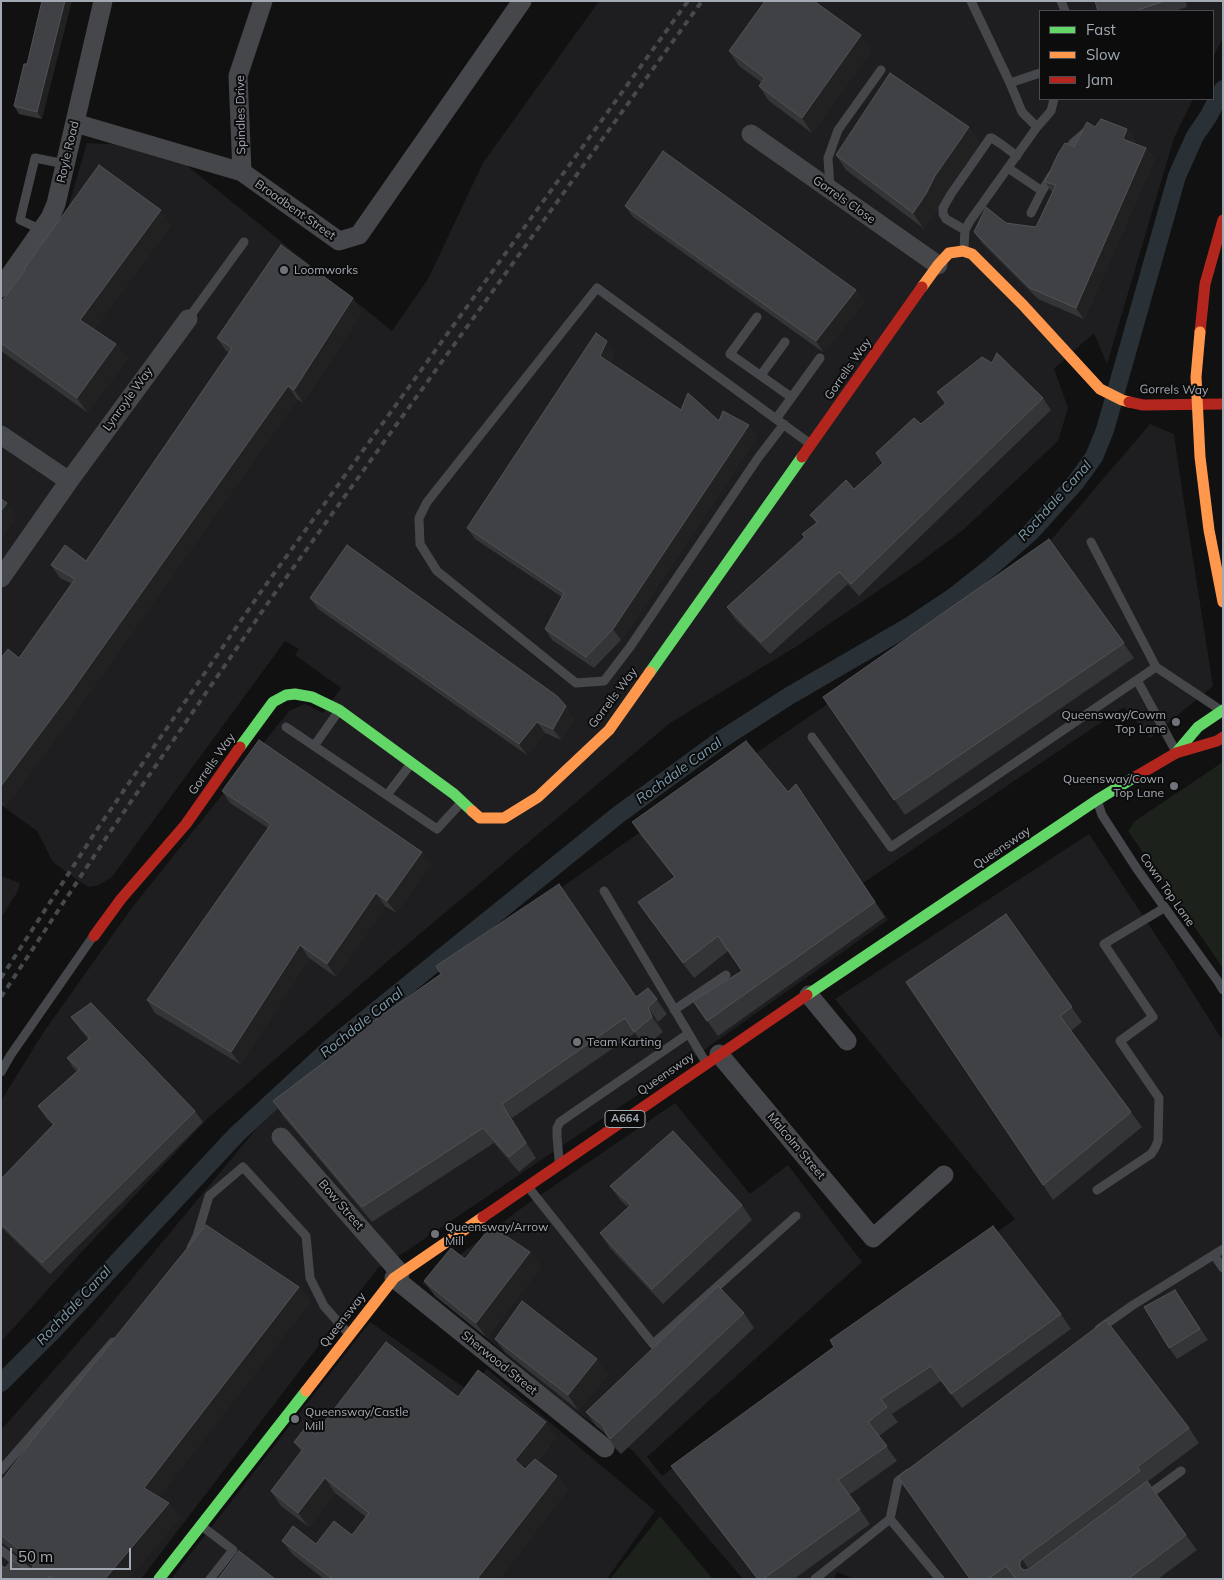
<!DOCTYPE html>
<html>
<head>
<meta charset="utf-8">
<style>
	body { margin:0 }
	#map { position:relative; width:1224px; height:1580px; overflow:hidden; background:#111112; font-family:Mulish,sans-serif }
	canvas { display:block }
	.frame { position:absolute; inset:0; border:2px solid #a3a9b2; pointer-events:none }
	.legend { position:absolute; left:1039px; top:10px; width:175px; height:90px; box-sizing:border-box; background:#0c0c0d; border:1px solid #484b4f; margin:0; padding:6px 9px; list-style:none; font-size:15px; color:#a3a9b2 }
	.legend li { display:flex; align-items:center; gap:10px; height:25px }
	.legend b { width:25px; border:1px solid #484b4f }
	.scale { position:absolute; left:10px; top:1548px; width:121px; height:22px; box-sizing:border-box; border:2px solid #a3a9b2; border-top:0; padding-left:6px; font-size:15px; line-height:18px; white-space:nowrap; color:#a3a9b2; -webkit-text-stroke:4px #0c0c0d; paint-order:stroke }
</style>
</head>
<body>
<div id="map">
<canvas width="1224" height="1580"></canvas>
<div class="frame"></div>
<ul class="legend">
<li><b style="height:6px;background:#63d668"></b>Fast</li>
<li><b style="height:6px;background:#ff974d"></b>Slow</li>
<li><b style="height:6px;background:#b3261e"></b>Jam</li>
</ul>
<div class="scale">50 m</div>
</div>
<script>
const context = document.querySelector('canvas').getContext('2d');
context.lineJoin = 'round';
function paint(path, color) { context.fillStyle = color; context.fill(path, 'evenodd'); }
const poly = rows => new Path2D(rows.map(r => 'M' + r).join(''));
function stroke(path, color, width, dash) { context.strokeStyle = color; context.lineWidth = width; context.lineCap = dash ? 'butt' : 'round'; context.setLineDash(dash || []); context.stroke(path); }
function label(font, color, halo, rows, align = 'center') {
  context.font = font + ' Mulish,sans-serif'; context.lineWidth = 4; context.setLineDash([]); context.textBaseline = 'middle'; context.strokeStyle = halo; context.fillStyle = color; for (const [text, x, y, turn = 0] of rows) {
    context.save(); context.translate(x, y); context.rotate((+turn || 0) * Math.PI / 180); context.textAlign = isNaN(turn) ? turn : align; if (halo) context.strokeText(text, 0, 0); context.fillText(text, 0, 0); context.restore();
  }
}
const built = poly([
	[599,1,1223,1,1223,37,1213,58,1213,11,1040,11,1040,99,1193,99,1174,138,1107,364,1094,333,1054,369,1068,408,1058,441,963,530,919,563,794,648,670,723,389,960,209,1117,75,1259,1,1342,1,1101,43,1033,131,909,289,711,305,704,323,713,341,688,295,655,299,649,285,641,112,877,99,885,90,887,83,884,53,862,37,831,1,805,1,309,63,225,87,143,164,147,392,331,428,279,483,163],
	[1150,424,1174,434,1179,470,1213,686,1150,738,1124,707,863,883,888,920,704,1050,405,1252,378,1268,141,1579,1,1579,1,1430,95,1323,277,1104,472,951,613,851,829,703,1045,547],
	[1089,834,1174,963,1223,1041,1223,1579,855,1579,837,1572,834,1579,743,1579,633,1451,562,1402,422,1283,523,1207,675,1103,750,1194,788,1165,862,1262,647,1457,662,1476,1015,1219,835,999],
	[1,876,20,883,18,891,1,918],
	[370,1322,469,1391,487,1369,655,1511,607,1579,171,1579]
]);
const green = poly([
	[1223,762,1223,968,1128,831,1135,821],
	[660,1516,713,1579,610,1579]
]);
const canal = poly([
	[1,1383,50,1334,237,1134,330,1048,618,815,719,741,789,696,911,625,953,597,991,567,1031,532,1076,482,1094,457,1105,430,1177,176,1195,136,1208,117,1223,89]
]);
const lane = poly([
	[971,1,1010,83,1022,112,1037,127],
	[1061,1,1065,11],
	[1010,83,1040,73],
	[1065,154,1073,143,1087,131],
	[1008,168,1042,191,1052,175],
	[830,187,828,158,838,130,881,70],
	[1031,213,1042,191],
	[42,230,20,220,35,158,65,164],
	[965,230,946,219,943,214,943,208,951,194,990,138,992,138,1001,144,1017,156],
	[964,248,965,230,970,221,1037,127,1051,111,1054,99],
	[757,317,730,354,791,397],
	[188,319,244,242],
	[761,375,785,342],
	[776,419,597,288,427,502,419,518,420,544,437,571,576,683,604,681,630,647,758,458,784,424],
	[809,443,776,419,820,358],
	[1091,542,1156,667,1219,709],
	[1137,680,1174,748],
	[286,727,437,829,460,804],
	[812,737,891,847,1156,667],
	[314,746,338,712],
	[387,795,410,765],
	[1098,803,1102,815,1137,869,1217,980,1223,990],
	[604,891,705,1061],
	[674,1010,726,975],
	[1,1072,10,1056,92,938],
	[559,1160,557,1136,557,1128,560,1122,688,1034],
	[529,1188,653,1344,796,1216],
	[1097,1190,1151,1154,1155,1148,1158,1141,1159,1098,1120,1041,1153,1017,1104,944,1164,908],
	[191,1248,197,1236,209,1196,243,1167,306,1236,310,1278,324,1306,347,1332],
	[1214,1255,1223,1268],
	[1099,1329,1133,1305,1223,1249],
	[1,1470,113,1342],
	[909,1473,898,1481,890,1519,940,1579],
	[1144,1498,1181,1471],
	[203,1527,233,1550,210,1579],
	[1,1550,38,1579],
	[815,1579,890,1519]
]);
const street = poly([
	[75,123,242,172,339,241,359,235,522,1],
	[751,134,938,265],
	[242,172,238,76,263,1],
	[1,288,50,218,56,204,103,1],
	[1,435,69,481],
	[1,578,69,481,188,319],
	[809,995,847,1041],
	[719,1054,873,1238,944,1175],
	[281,1137,400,1273],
	[394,1278,605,1448]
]);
const fast = poly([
	[650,672,802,457],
	[240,747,273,702,286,695,295,694,312,697,339,710,454,794,472,811],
	[1176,753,1198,727,1223,710],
	[807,995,1097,800,1135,777],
	[159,1579,306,1391]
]);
const slow = poly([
	[922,287,938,265,949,253,963,251,972,254,1023,305,1100,389,1122,400,1129,402],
	[472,811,480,818,504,818,538,797,609,730,650,672],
	[306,1391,394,1278,483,1217]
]);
const jam = poly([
	[1200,332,1205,284,1223,220],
	[1129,402,1143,405,1223,404],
	[802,457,922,287],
	[1135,777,1176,753,1217,741,1223,737],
	[94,936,121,899,186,824,240,747],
	[483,1217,807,995]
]);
const rail = poly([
	[1,978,98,828,260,593,688,1],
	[1,997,108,835,270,600,702,1]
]);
const slowBridge = poly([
	[1200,332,1196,377,1200,457,1209,530,1223,602]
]);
const wall = poly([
	[1095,1,1187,1,1186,2,1187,7,1175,11,1098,11],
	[871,50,812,133,769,101,759,86,761,82,739,66,729,51],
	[27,64,42,119,19,114,14,106],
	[1095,127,1127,129,1135,141,1134,143,1146,148,1154,160,1084,319,1038,299,982,243,974,232,1006,223,1036,227,1052,192,1045,182],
	[980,142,946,191,937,209,923,228,846,170,836,155],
	[625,206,856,290,864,302,823,352,633,217],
	[171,225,94,329,116,344,127,359,87,412,1,351,1,302],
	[362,311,303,403,297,399,78,708,5,806,1,803,1,658,19,658,72,584,60,578,51,565,86,561,229,352,226,351,217,338],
	[614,352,610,363,681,410,719,421,757,436,621,640,594,668,552,640,545,629,562,597,475,539,467,528],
	[937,392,1043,398,1051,410,859,596,848,584,770,654,735,619,727,607,804,538,802,534,816,523,810,515,854,489,883,464,876,453,921,424,945,404],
	[1049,539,1134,658,905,815,823,697],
	[310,598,574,718,561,740,545,733,527,755,318,609],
	[796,784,885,917,718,1036,693,1001,742,971,728,951,694,978,648,917,638,902,674,877,642,837,632,822,788,792],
	[222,791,431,864,396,913,385,906,336,977,309,958,240,1064,155,1013,147,1000,268,828,230,803],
	[1006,914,1082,1022,1071,1031,1142,1127,1053,1200,1043,1185],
	[441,974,637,997,648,988,667,1014,658,1022,663,1032,644,1047,635,1033,512,1118,536,1158,519,1172,494,1143,372,1222,283,1116,273,1101,351,1042,349,1038],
	[71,1017,195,1111,203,1122,50,1274,1,1227,1,1179,53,1125,46,1118,38,1106,77,1071,74,1069,67,1058,88,1039,79,1028],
	[610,1186,742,1205,752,1220,663,1304,610,1248,600,1233,628,1207,621,1201],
	[530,1252,540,1267,487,1338,435,1296,424,1281,465,1259],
	[299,1287,310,1302,159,1497,180,1517,128,1579,1,1579,5,1568,26,1570,32,1568,33,1567,1,1542,1,1481],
	[1175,1290,1208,1340,1177,1359,1169,1348],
	[744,1313,754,1328,621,1454,616,1449,606,1434,596,1426,586,1412],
	[1061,1314,1071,1329,962,1408,941,1381,892,1414,898,1422,879,1436,897,1461,849,1495,870,1524,794,1579,757,1579,682,1480,671,1466],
	[495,1339,608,1374,578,1410,506,1353],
	[458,1397,556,1437,537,1461,557,1476,567,1490,499,1579,324,1579,293,1555,282,1541,316,1544,352,1535,366,1517,335,1493,309,1527,281,1506,271,1491,301,1451,294,1442,315,1434],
	[1189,1428,1199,1443,1147,1482,1197,1550,1158,1579,970,1579]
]);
const shadedWall = poly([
	[65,1,72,1,42,119,37,112],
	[861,35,871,50,812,133,802,118],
	[969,127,980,142,946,191,937,209,923,228,913,213,935,176],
	[1127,129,1135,141,1131,150,1123,139],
	[1146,148,1154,160,1084,319,1076,308],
	[161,210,171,225,90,335,80,320],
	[856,290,864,302,823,352,816,341],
	[353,298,362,311,303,403,294,390],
	[607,341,614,352,608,368,600,356],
	[116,344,127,359,87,412,77,398],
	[288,386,297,399,78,708,5,806,1,800,1,786],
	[749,425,757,436,621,640,613,629],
	[7,503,17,518,3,537,1,535,1,511],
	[566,706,574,718,561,740,553,729],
	[537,722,545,733,527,755,519,744],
	[422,852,431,864,396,913,387,901],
	[376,893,385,906,336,977,327,964],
	[300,945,309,958,240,1064,231,1052],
	[648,1007,658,1022,663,1032,652,1017],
	[502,1104,512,1118,536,1158,526,1143],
	[530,1252,540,1267,487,1338,476,1323],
	[299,1287,310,1302,155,1503,144,1488],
	[597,1359,608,1374,578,1410,568,1395],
	[546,1422,556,1437,525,1475,515,1460],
	[557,1476,567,1490,499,1579,477,1579],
	[325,1478,335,1493,309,1527,298,1513],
	[169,1503,180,1517,128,1579,105,1579],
	[1022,1559,1032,1574,1030,1579,1020,1567,1020,1562]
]);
const building = poly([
	[42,1,65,1,37,112,14,106,24,64,27,64,42,1],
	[765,1,814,1,861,35,802,118,759,86,765,78,729,51,765,1],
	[1095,1,1164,1,1135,11,1098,11,1095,1],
	[890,73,969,127,935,176,926,194,913,213,836,155,890,73],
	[1101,119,1127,129,1123,139,1146,148,1076,308,1030,288,974,232,986,207,1006,223,1036,227,1056,185,1045,182,1058,154,1065,143,1074,147,1087,122,1095,127,1101,119],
	[663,151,856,290,816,341,625,206,663,151],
	[99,165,161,210,80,320,116,344,77,398,1,343,1,302,25,270,24,269,99,165],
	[281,245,353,298,294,390,288,386,69,695,1,786,1,658,8,649,19,658,75,579,51,565,65,545,86,561,232,348,217,338,281,245],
	[596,333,607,341,600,356,681,410,688,393,719,421,723,411,749,425,613,629,586,657,545,629,564,593,467,528,596,333],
	[997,353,1043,398,851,584,839,572,761,642,727,607,805,537,802,534,818,522,810,515,846,480,854,489,883,463,876,453,914,418,921,424,946,403,937,392,982,357,992,363,997,353],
	[1,499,7,503,1,511,1,499],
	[1049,539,1124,643,894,800,823,697,1049,539],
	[347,545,557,696,566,706,553,729,537,722,519,744,310,598,347,545],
	[259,740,422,852,387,901,376,893,327,964,300,945,231,1052,147,1000,271,824,222,791,259,740],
	[746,741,788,792,796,784,875,902,707,1021,693,1001,742,971,718,936,683,963,638,902,675,877,632,822,746,741],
	[559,884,636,997,648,988,657,999,648,1007,652,1017,634,1032,625,1018,502,1104,526,1143,509,1157,483,1128,362,1207,273,1101,352,1041,349,1038,441,974,436,966,559,884],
	[1006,914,1072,1007,1060,1016,1131,1112,1043,1185,906,982,1006,914],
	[91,1003,195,1111,42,1263,1,1224,1,1179,54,1124,38,1106,80,1069,67,1058,90,1038,71,1017,91,1003],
	[673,1131,742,1205,652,1289,600,1233,631,1205,610,1186,673,1131],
	[206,1225,299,1287,144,1488,169,1503,105,1579,53,1579,50,1576,47,1579,1,1579,1,1565,5,1568,12,1560,26,1570,32,1568,34,1565,31,1559,1,1535,1,1481,38,1433,206,1225],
	[491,1226,530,1252,476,1323,424,1281,451,1248,465,1259,491,1226],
	[993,1226,1061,1314,951,1394,931,1366,881,1399,887,1407,868,1422,887,1446,838,1480,860,1509,763,1579,758,1579,671,1466,834,1347,830,1340,993,1226],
	[718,1286,744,1313,610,1439,606,1434,605,1430,602,1425,586,1412,718,1286],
	[1175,1290,1200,1329,1169,1348,1144,1307,1175,1290],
	[522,1301,597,1359,568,1395,495,1339,522,1301],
	[1106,1320,1189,1428,1137,1467,1140,1471,1022,1559,1020,1562,1020,1567,1024,1570,1029,1569,1147,1481,1186,1535,1128,1579,1016,1579,1006,1566,988,1579,970,1579,898,1477,1106,1320],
	[386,1342,458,1397,478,1370,546,1422,515,1460,525,1469,535,1459,557,1476,477,1579,333,1579,282,1541,293,1526,316,1544,334,1521,352,1535,369,1513,325,1478,298,1513,271,1491,303,1449,294,1442,306,1427,315,1434,386,1342],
	[239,1551,275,1579,218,1579,239,1551]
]);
const markers = [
	[284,270,5,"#70747a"],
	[1176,722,5,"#70747a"],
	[1174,786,5,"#70747a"],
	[577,1042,5,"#70747a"],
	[435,1234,5,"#70747a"],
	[295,1419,5,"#70747a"]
];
const shields = [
	[625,1119,40]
];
const shieldNames = [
	["A664",625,1119]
];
const streetNames = [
	["Spindles Drive",241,115,-91],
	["Royle Road",68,152,-77],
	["Gorrels Close",844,200,35],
	["Broadbent Street",295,210,35],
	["Gorrells Way",848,369,-55],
	["Gorrels Way",1174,390,1],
	["Lynroyle Way",128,399,-54],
	["Gorrells Way",613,698,-53],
	["Gorrells Way",212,764,-55],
	["Queensway",1002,848,-34],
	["Cown Top Lane",1167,890,55],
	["Queensway",666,1074,-35],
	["Malcolm Street",796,1146,50],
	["Bow Street",341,1205,49],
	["Queensway",343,1320,-52],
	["Sherwood Street",499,1363,39]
];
const poiNames = [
	["Loomworks",294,270],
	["Queensway/Cowm",1166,715,"right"],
	["Top Lane",1166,729,"right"],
	["Queensway/Cown",1164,779,"right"],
	["Top Lane",1164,793,"right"],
	["Team Karting",587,1042],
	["Queensway/Arrow",445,1227],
	["Mill",445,1241],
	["Queensway/Castle",305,1412],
	["Mill",305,1426]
];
const waterNames = [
	["Rochdale Canal",1055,501,-48],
	["Rochdale Canal",679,771,-36],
	["Rochdale Canal",362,1023,-39],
	["Rochdale Canal",74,1306,-47]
];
paint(built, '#1e1e20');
paint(green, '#1c211c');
stroke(canal, '#293136', 18);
stroke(lane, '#46474a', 9);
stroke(street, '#46474a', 19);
stroke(fast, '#63d668', 11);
stroke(slow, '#ff974d', 11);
stroke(jam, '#b3261e', 11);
stroke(rail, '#46484a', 4, [6, 5]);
stroke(slowBridge, '#ff974d', 11);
paint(wall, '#343536');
paint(shadedWall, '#212122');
paint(building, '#404144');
stroke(building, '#505255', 1);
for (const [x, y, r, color] of markers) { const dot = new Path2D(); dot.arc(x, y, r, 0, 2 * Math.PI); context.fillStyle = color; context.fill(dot); stroke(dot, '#0c0c0d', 2); }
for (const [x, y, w] of shields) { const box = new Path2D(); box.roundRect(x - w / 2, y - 8.5, w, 17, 4); context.fillStyle = '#0c0c0d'; context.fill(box); stroke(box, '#a3a9b2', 1); }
label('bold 11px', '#a3a9b2', null, shieldNames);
label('12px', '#a3a9b2', '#0c0c0d', streetNames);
label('12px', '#a3a9b2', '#0c0c0d', poiNames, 'left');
label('italic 14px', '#7c9aab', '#0c0c0d', waterNames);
</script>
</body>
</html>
